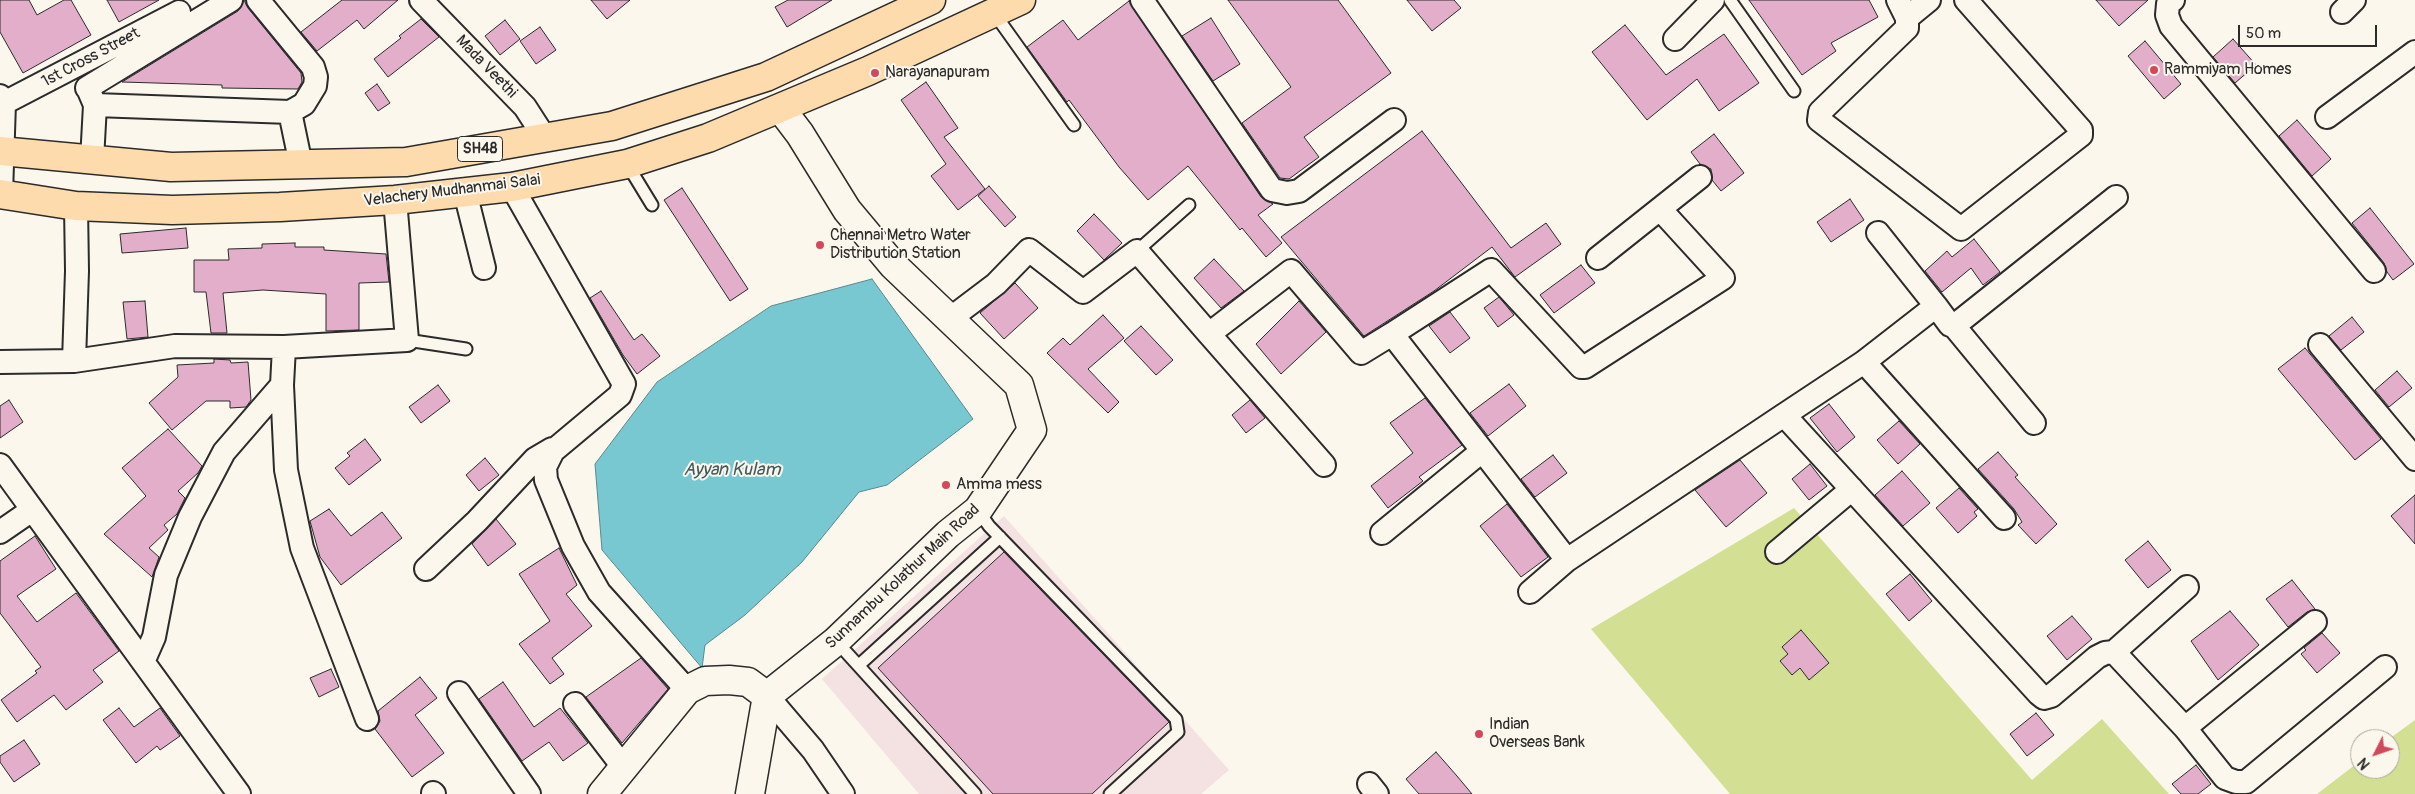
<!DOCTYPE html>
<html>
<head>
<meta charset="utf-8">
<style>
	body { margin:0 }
	#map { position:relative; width:2415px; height:794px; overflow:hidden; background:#fbf7ec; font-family:Pangolin,sans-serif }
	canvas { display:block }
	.north { position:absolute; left:2350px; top:729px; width:50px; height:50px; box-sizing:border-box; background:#fbf7ec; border:1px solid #a8a59f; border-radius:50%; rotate:229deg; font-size:14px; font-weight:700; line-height:20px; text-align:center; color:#2b2b2b }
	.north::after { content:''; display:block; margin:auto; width:18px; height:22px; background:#d1495b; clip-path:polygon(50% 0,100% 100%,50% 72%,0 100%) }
	.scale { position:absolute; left:2238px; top:25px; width:139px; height:22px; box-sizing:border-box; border:2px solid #2b2b2b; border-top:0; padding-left:6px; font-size:15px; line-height:18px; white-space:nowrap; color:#2b2b2b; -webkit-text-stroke:4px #fbf7ec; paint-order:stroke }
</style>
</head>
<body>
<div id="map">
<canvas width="2415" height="794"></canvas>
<div class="north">N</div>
<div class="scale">50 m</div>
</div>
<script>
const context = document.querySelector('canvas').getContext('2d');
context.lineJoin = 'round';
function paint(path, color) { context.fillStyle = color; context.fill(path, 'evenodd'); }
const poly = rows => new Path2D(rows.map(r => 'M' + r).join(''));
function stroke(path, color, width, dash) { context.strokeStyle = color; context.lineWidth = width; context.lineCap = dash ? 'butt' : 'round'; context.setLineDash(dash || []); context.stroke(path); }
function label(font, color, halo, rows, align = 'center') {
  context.font = font + ' Pangolin,sans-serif'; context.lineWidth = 4; context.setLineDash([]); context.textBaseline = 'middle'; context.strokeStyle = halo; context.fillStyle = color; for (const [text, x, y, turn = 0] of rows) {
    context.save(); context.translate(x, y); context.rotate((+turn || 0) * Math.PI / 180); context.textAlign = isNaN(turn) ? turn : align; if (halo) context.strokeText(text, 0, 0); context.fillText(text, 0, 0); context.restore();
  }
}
const built = poly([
	[1004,516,1229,770,1201,794,919,794,822,679]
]);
const green = poly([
	[1794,508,2032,780,2102,719,2169,794,1730,794,1591,629],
	[2415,720,2415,794,2317,794,2360,761,2360,769,2390,769,2389,739]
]);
const water = poly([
	[872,279,973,419,887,485,859,492,802,562,745,615,705,645,702,668,602,550,595,464,657,382,771,306,872,279]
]);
const building = poly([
	[0,0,29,0,37,15,64,0,71,0,91,35,23,73,0,32,0,0],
	[107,0,159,0,119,22,107,0],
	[244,0,248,8,301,73,302,82,298,89,222,88,222,85,122,82,238,11,244,0],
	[342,0,398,0,364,29,357,20,317,51,301,32,342,0],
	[591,0,630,0,607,19,591,0],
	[788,0,832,0,787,27,775,7,788,0],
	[1228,0,1338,0,1391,73,1304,137,1319,157,1289,179,1280,178,1242,123,1291,87,1228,0],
	[1407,0,1454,0,1461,8,1432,31,1407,0],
	[1749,0,1869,0,1878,17,1831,43,1836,51,1802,75,1749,0],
	[2096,0,2148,0,2119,26,2096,0],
	[1129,1,1261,197,1273,204,1258,215,1282,243,1266,257,1242,228,1240,230,1188,166,1148,200,1119,167,1069,100,1067,102,1027,47,1063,20,1078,40,1129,1],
	[1211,18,1240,64,1213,81,1182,36,1211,18],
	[421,19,439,37,388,77,374,59,401,38,399,36,421,19],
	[505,20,520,39,500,55,485,36,505,20],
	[1625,25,1666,75,1724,34,1759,83,1719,111,1697,79,1647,120,1592,52,1625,25],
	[540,27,556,50,536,64,520,41,540,27],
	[2233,39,2256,65,2235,83,2213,57,2233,39],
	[2145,41,2181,84,2164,99,2128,56,2145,41],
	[926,82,958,128,944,137,985,189,958,210,931,176,946,164,901,100,926,82],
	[377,84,390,103,378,111,365,93,377,84],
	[2297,120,2331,159,2312,176,2279,136,2297,120],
	[1422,131,1511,248,1546,223,1561,244,1515,277,1492,247,1434,291,1364,336,1281,237,1422,131],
	[1714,134,1744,173,1721,191,1712,180,1711,169,1700,164,1691,152,1714,134],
	[989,186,1016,217,1005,227,978,196,989,186],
	[682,188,748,289,730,301,664,200,682,188],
	[1850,199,1864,220,1831,242,1817,222,1850,199],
	[2370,208,2414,264,2393,280,2387,272,2384,263,2352,223,2370,208],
	[1094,214,1122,243,1104,260,1077,231,1094,214],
	[186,228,188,248,122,253,120,234,186,228],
	[1974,239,2000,272,1983,285,1971,268,1942,292,1925,271,1947,251,1952,257,1974,239],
	[295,243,295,247,324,247,324,250,386,254,389,282,359,283,359,330,326,331,326,294,263,290,223,293,227,333,211,333,206,292,194,292,194,260,229,260,228,249,262,248,262,244,295,243],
	[1214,259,1244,291,1221,308,1194,278,1214,259],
	[1581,265,1595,283,1554,313,1540,295,1581,265],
	[1015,283,1038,308,1004,339,980,313,1015,283],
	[601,291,634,340,642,334,660,356,637,374,623,355,590,298,601,291],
	[1499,297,1514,315,1498,327,1484,308,1499,297],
	[145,301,148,337,127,339,123,302,145,301],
	[1299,301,1326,332,1281,374,1256,344,1299,301],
	[1450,312,1470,338,1450,353,1429,326,1450,312],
	[1103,315,1124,338,1088,369,1119,402,1108,413,1047,353,1063,338,1070,345,1103,315],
	[2352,317,2364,332,2341,350,2329,336,2352,317],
	[1141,326,1173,360,1156,375,1124,341,1141,326],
	[2305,348,2381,439,2355,460,2278,369,2305,348],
	[214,359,230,360,231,363,248,362,251,400,246,407,230,408,230,401,206,401,172,430,149,403,178,377,177,365,214,363,214,359],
	[2397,371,2412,388,2389,407,2375,390,2397,371],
	[1509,384,1526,406,1488,436,1470,413,1509,384],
	[438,385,450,401,421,423,409,407,438,385],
	[1425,398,1462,445,1419,477,1423,481,1388,508,1371,486,1413,453,1390,423,1425,398],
	[9,400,23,422,0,438,0,406,9,400],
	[1250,400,1265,418,1246,433,1232,415,1250,400],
	[1829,404,1855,437,1837,452,1810,418,1829,404],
	[1899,421,1920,444,1898,464,1877,440,1899,421],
	[168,429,202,466,198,473,178,491,185,498,177,514,164,525,168,530,149,548,159,557,152,577,104,534,146,496,122,468,168,429],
	[365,439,381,460,349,485,335,468,350,456,347,453,365,439],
	[1998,452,2018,475,2015,477,2057,524,2036,544,2018,525,2022,522,2014,509,1978,469,1998,452],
	[1553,455,1567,473,1535,497,1521,479,1553,455],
	[485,458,499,475,479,491,466,475,485,458],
	[1740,460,1767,493,1726,527,1695,490,1740,460],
	[1810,464,1827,486,1809,500,1792,479,1810,464],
	[1902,471,1930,503,1903,526,1875,495,1902,471],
	[1959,488,1978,509,1974,512,1977,516,1958,533,1936,508,1959,488],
	[2415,495,2415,544,2391,516,2415,495],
	[1507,504,1548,557,1521,577,1480,526,1507,504],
	[329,509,351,536,382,512,402,538,341,585,320,557,310,521,329,509],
	[496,519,516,544,488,566,472,544,496,519],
	[35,536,56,569,17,596,37,622,76,593,119,651,93,670,103,682,66,710,54,695,17,722,1,700,37,673,35,671,41,667,0,613,0,561,35,536],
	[2148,541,2171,570,2148,588,2125,560,2148,541],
	[559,548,577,585,566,594,592,626,552,658,564,674,550,684,519,644,550,621,519,574,559,548],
	[1004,552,1169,722,1092,794,993,794,878,668,1004,552],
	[1910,574,1932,601,1909,621,1886,594,1910,574],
	[2292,580,2315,609,2307,612,2288,627,2266,599,2292,580],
	[2230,611,2259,645,2218,680,2191,641,2230,611],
	[2072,616,2092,639,2067,660,2047,636,2072,616],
	[1801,630,1829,663,1809,680,1800,668,1792,675,1780,661,1788,654,1782,647,1801,630],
	[2322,633,2340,653,2317,673,2301,654,2306,650,2304,648,2322,633],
	[641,658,668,689,622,743,586,697,641,658],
	[331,669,339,687,319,697,310,678,331,669],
	[420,677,437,698,415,715,444,753,412,777,375,729,380,721,378,711,420,677],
	[503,682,534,727,560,708,588,743,563,761,549,742,522,761,479,699,503,682],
	[119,708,134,727,160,708,180,736,160,750,157,746,136,763,103,720,119,708],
	[2036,713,2054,735,2027,756,2010,734,2036,713],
	[24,740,40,764,14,782,0,762,0,756,24,740],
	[1436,752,1457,776,1472,794,1419,794,1406,779,1436,752],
	[2196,765,2211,784,2198,794,2181,794,2172,784,2196,765]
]);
const lane = poly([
	[1730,0,1794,91],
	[994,13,1074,125],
	[627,164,652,205],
	[1137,251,1189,205],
	[407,340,466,349],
	[978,510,989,526,1176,719,1178,732,1110,794],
	[835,642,846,652,975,794],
	[859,665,1000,537]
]);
const street = poly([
	[258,0,313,67,316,77,315,86,304,104,290,112],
	[421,0,525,107,545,138],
	[1142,0,1272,190,1287,193,1299,191,1394,120],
	[1898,0,1907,18,1907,28,1820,112,1819,120,1961,229,2081,135,2081,130,1966,0],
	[2173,0,2168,4,2167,15,2171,26,2374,271],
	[2342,12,2354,0],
	[1907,18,1929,0],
	[1675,39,1713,0],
	[87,88,231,0],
	[89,91,95,105,92,160],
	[0,96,4,103,1,194],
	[4,103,179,12],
	[95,105,290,112,301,165],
	[2327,117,2415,52],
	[512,187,624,384,620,395,553,451,545,467,546,480,573,546,599,592,687,690],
	[465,192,484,268],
	[1878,233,1936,306],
	[1598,258,1700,177],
	[951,318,996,284,1029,250,1083,292,1137,251,1209,334,1291,271,1361,353,1392,334,1567,560],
	[1954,326,2034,423],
	[1209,334,1324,465],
	[1392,334,1491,270,1581,367,1585,367,1723,278,1660,209],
	[2320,345,2415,459],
	[284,347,282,385,286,470,302,548,367,719],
	[74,361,175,346,284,347,407,340,395,200],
	[0,362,74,361,77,271,76,206],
	[1864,362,2004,518],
	[1784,415,1864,362,1936,306,1950,325,1954,326,2116,197],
	[0,465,239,794],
	[0,532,32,510],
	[1382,533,1482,451],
	[1777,552,1852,489],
	[426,569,477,521,535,459,552,449],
	[1530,592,1567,560,1784,415,2039,694,2044,698,2051,696,2097,657,2105,653,2114,652,2185,728,2225,778,2236,782,2246,782,2385,667],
	[2114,652,2187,587],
	[143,662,154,637,166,575,190,517,224,452,282,385],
	[459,693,529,794],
	[767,696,813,750,843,794],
	[575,704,624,768],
	[2185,728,2315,622],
	[1369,784,1377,794],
	[433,793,434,794]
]);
const secondary = poly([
	[602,794,687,690,705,681,729,680,748,682,767,696],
	[750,794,767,696,835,642,948,534,978,510,1032,430,1019,385,893,265,847,210,800,134,781,109]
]);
const primary = poly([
	[0,151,171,167,406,162,612,126,766,77,931,0],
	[0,194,76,206,172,210,280,207,395,200,512,187,627,164,708,138,868,71,1021,0]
]);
const markers = [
	[2154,70,5,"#d1495b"],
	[875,73,5,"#d1495b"],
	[820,245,5,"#d1495b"],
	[946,485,5,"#d1495b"],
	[1479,734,5,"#d1495b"]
];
const shields = [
	[480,149,45]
];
const shieldNames = [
	["SH48",480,149]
];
const streetNames = [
	["1st Cross Street",91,58,-28],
	["Mada Veethi",486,67,46],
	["Velachery Mudhanmai Salai",452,191,-7],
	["Sunnambu Kolathur Main Road",903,577,-43]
];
const poiNames = [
	["Rammiyam Homes",2164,70],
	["Narayanapuram",885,73],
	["Chennai Metro Water",830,236],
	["Distribution Station",830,254],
	["Amma mess",956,485],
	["Indian",1489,725],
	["Overseas Bank",1489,743]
];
const waterNames = [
	["Ayyan Kulam",732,470]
];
paint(built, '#f4e1e2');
paint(green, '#d3e093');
paint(water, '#77c8d1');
stroke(water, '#59898f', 1);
paint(building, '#e2aec9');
stroke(building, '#2b2b2b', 1);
stroke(lane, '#2b2b2b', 15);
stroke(street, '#2b2b2b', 26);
stroke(secondary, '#2b2b2b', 31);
stroke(primary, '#2b2b2b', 31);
stroke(lane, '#fbf7ec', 11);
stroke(street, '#fbf7ec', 22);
stroke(secondary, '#fbf7ec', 28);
stroke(primary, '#fedbac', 28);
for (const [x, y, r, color] of markers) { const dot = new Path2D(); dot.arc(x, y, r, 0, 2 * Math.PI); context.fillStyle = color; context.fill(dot); stroke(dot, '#fbf7ec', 2); }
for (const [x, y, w] of shields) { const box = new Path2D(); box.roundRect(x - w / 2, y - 12.5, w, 25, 4); context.fillStyle = '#fbf7ec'; context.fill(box); stroke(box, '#2b2b2b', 1); }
label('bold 15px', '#2b2b2b', null, shieldNames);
label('16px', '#2b2b2b', '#fbf7ec', streetNames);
label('16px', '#2b2b2b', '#fbf7ec', poiNames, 'left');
label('italic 18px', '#425a5d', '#fbf7ec', waterNames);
</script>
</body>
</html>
